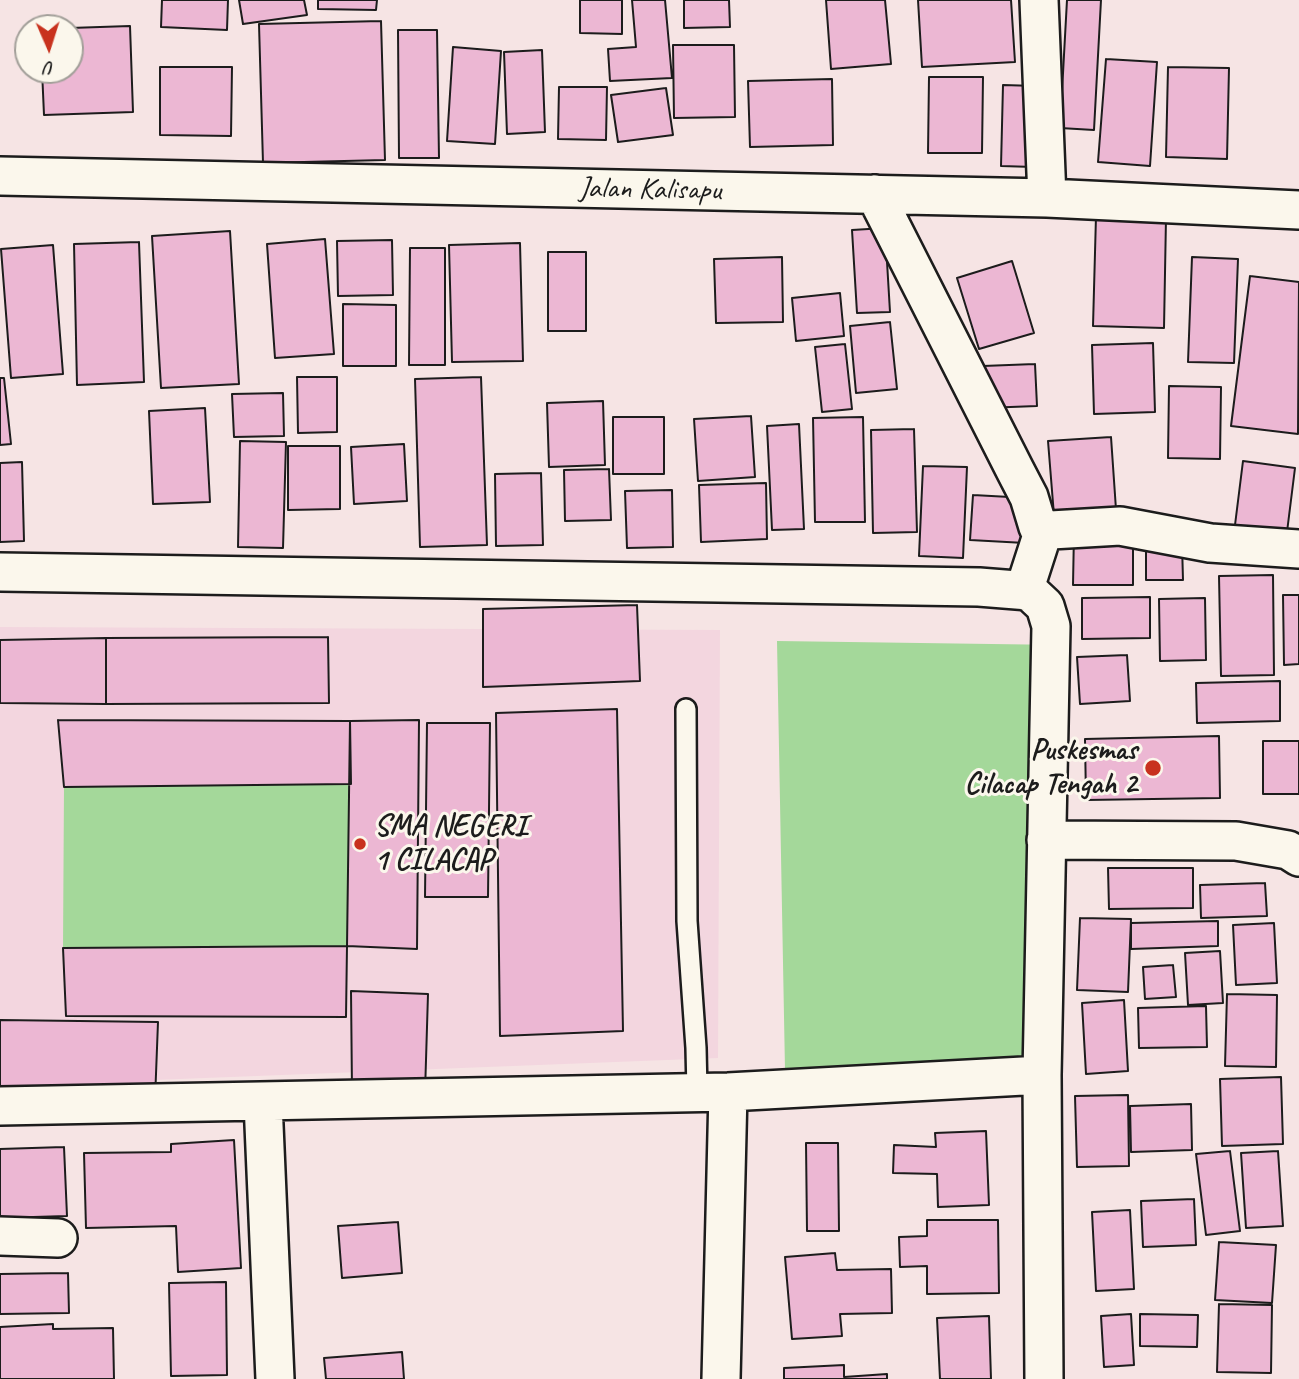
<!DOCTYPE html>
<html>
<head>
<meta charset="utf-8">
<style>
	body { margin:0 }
	#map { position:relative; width:1299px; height:1379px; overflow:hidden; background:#f6e4e4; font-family:Caveat,sans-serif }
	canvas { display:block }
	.north { position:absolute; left:14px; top:14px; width:70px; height:70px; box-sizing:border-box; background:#fbf7ec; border:2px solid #a29f99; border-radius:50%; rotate:177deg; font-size:19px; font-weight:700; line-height:28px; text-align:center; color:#1c1c1c }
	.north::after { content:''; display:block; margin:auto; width:24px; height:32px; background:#c8321e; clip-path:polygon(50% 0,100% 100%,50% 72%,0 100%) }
</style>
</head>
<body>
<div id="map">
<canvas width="1299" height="1379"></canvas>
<div class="north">U</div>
</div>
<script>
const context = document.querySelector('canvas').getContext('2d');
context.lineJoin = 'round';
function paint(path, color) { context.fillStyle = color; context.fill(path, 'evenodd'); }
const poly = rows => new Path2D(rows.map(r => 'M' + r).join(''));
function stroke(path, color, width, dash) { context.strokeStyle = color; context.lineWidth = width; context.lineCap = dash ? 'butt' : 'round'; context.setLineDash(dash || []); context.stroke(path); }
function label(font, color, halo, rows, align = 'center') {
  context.font = font + ' Caveat,sans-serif'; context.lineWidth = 6; context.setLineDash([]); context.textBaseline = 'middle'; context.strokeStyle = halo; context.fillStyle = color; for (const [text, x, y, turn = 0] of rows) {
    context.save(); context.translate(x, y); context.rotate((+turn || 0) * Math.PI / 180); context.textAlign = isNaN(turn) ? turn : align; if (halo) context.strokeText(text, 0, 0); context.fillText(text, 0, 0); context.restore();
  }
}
const built = poly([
	[0,627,720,630,718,1058,0,1086]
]);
const green = poly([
	[777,641,1063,645,1061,1060,785,1070],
	[351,784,347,946,63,948,64,787]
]);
const building = poly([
	[162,0,228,0,227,30,161,27,162,0],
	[239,0,304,0,307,15,243,24,239,0],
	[318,0,377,0,376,10,318,9,318,0],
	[580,0,622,0,622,34,580,33,580,0],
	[632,0,665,0,672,78,610,81,608,49,636,47,632,0],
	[684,0,729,0,730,27,684,28,684,0],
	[826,0,885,0,891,64,831,69,826,0],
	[918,0,1011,0,1015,62,922,67,918,0],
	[1067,0,1101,0,1094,130,1060,128,1067,0],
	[381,21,385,160,263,163,259,24,381,21],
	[130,26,133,112,44,115,42,70,70,70,70,28,130,26],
	[398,30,437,30,439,158,399,158,398,30],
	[673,45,734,45,735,117,674,118,673,45],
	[453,47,501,51,495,144,447,141,453,47],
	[542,50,545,132,507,134,504,52,542,50],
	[1106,59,1157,62,1150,166,1098,162,1106,59],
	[160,67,232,67,231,136,160,135,160,67],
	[1168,67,1229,68,1227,159,1166,157,1168,67],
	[929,77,983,77,982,153,928,153,929,77],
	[832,79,833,145,750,147,748,81,832,79],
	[1003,85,1036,86,1034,167,1001,166,1003,85],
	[559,87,607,87,606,140,558,139,559,87],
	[666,88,673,135,618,142,611,95,666,88],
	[1096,216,1166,218,1164,328,1093,326,1096,216],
	[885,228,890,312,857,313,852,230,885,228],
	[230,231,239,384,161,388,152,236,230,231],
	[325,239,334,354,275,358,267,244,325,239],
	[392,240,393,295,338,296,337,241,392,240],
	[139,242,144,382,77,385,74,244,139,242],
	[520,243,523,361,452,362,449,245,520,243],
	[53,245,63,374,11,378,1,249,53,245],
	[410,248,445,248,445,365,409,365,410,248],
	[548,252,586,252,586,331,548,331,548,252],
	[782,257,783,322,716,323,714,259,782,257],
	[1192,257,1238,259,1234,363,1188,362,1192,257],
	[1012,261,1034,333,979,349,957,278,1012,261],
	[1250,276,1299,282,1298,434,1231,426,1250,276],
	[840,293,844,336,796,341,792,298,840,293],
	[343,304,396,305,396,366,343,366,343,304],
	[890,322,897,389,856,393,850,326,890,322],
	[1153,343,1155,412,1094,414,1092,345,1153,343],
	[845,344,852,409,822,412,815,347,845,344],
	[1035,364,1037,406,984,408,983,366,1035,364],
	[297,377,337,377,337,432,298,433,297,377],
	[481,377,487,545,420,547,415,379,481,377],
	[0,378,4,378,11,444,0,445,0,378],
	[1169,386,1221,387,1220,459,1168,458,1169,386],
	[283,393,284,436,234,437,232,394,283,393],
	[603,401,605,465,549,467,547,403,603,401],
	[205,408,210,502,153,504,149,411,205,408],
	[751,416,755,477,698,481,694,419,751,416],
	[613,417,664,417,664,474,613,474,613,417],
	[863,417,865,522,815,522,813,418,863,417],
	[799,424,804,529,772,530,767,426,799,424],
	[914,429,917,532,873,533,871,430,914,429],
	[1111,437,1117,524,1055,528,1048,441,1111,437],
	[240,441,286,442,283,548,238,547,240,441],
	[404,444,407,501,354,504,351,447,404,444],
	[288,446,340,446,340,509,288,510,288,446],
	[1243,461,1295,468,1287,532,1235,525,1243,461],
	[22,462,24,541,0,542,0,463,22,462],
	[923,466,967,467,963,558,919,556,923,466],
	[609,469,611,520,565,521,564,470,609,469],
	[541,473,543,545,496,546,495,474,541,473],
	[766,483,767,539,701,542,699,485,766,483],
	[672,490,673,547,627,548,625,491,672,490],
	[973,495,1028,498,1025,543,970,540,973,495],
	[1074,532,1133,532,1133,585,1073,585,1074,532],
	[1146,544,1182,544,1183,580,1146,580,1146,544],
	[1273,575,1274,675,1221,676,1219,576,1273,575],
	[1283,595,1299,595,1299,664,1284,665,1283,595],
	[1150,597,1150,638,1082,639,1082,598,1150,597],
	[1205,598,1206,660,1160,661,1159,599,1205,598],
	[637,605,640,681,483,687,483,609,637,605],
	[328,637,329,703,106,704,106,638,328,637],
	[106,638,106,704,0,703,0,640,106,638],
	[1127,655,1130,701,1080,704,1077,657,1127,655],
	[1280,681,1280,721,1197,723,1196,683,1280,681],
	[617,709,623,1031,500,1036,496,713,617,709],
	[58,720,350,721,351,784,64,787,58,720],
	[419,720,417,949,347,946,350,721,419,720],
	[427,723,490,723,488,897,425,897,427,723],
	[1219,736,1220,798,1086,800,1085,739,1219,736],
	[1263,741,1299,741,1299,794,1263,794,1263,741],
	[1108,868,1193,868,1193,908,1109,909,1108,868],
	[1265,883,1267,916,1201,918,1200,885,1265,883],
	[1080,918,1131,919,1128,992,1077,990,1080,918],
	[1218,921,1218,946,1131,949,1131,923,1218,921],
	[1274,923,1277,983,1236,985,1233,925,1274,923],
	[347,946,346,1017,66,1016,63,948,347,946],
	[1220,951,1223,1003,1188,1005,1185,953,1220,951],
	[1173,965,1176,997,1145,999,1143,967,1173,965],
	[351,991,428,994,425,1093,352,1091,351,991],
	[1227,994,1277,995,1276,1067,1225,1066,1227,994],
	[1124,1000,1128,1071,1086,1074,1082,1003,1124,1000],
	[1206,1006,1207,1047,1139,1048,1138,1008,1206,1006],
	[0,1020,158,1022,155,1100,0,1099,0,1020],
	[1281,1077,1283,1144,1222,1146,1220,1079,1281,1077],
	[1128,1095,1129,1166,1077,1167,1075,1096,1128,1095],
	[1191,1104,1192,1150,1131,1152,1130,1106,1191,1104],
	[986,1131,989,1205,938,1207,937,1174,893,1173,894,1145,936,1147,935,1133,986,1131],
	[234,1140,241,1268,178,1272,176,1226,86,1228,84,1153,171,1152,171,1144,234,1140],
	[806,1143,838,1143,839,1231,807,1231,806,1143],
	[64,1147,67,1216,0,1218,0,1149,64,1147],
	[1230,1151,1240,1231,1206,1235,1196,1154,1230,1151],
	[1278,1151,1283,1226,1246,1228,1241,1153,1278,1151],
	[1194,1199,1196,1245,1143,1247,1141,1201,1194,1199],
	[1130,1210,1134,1289,1096,1291,1092,1212,1130,1210],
	[927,1220,998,1220,999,1293,927,1294,927,1266,900,1267,899,1237,927,1236,927,1220],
	[398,1222,402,1273,342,1278,338,1226,398,1222],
	[1219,1242,1276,1245,1272,1303,1215,1300,1219,1242],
	[835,1253,837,1270,891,1269,892,1313,840,1314,842,1336,792,1339,785,1257,835,1253],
	[68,1273,69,1313,0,1314,0,1274,68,1273],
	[226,1282,227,1375,171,1376,169,1283,226,1282],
	[1219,1304,1272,1305,1271,1373,1217,1372,1219,1304],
	[1131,1314,1134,1365,1104,1367,1101,1316,1131,1314],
	[1140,1314,1198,1315,1197,1347,1140,1346,1140,1314],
	[989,1316,991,1379,940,1379,937,1318,989,1316],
	[53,1324,53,1329,113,1328,114,1379,0,1379,0,1327,53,1324],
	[402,1352,404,1379,326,1379,324,1358,402,1352],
	[844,1365,844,1377,887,1374,887,1379,784,1379,784,1368,844,1365]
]);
const lane = poly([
	[686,709,687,921,696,1048,697,1091]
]);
const street = poly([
	[1039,0,1047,198],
	[0,176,1047,198,1299,210],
	[875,194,1015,470,1029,497,1038,527,1051,530,1120,526,1210,543,1299,549],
	[0,572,979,587,1029,591,1045,606,1051,626,1042,1075],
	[1024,591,1044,529],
	[1046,840,1236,841,1288,850,1299,857],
	[263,1102,275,1379],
	[0,1106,728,1092,1042,1075,1044,1379],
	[0,1236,58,1238],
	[721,1379,728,1092]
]);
const markers = [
	[1153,768,9,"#c8321e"],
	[360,844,7,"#c8321e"]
];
const streetNames = [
	["Jalan Kalisapu",650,190,1]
];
const poiNames = [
	["Puskesmas",1137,751],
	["Cilacap Tengah 2",1137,785],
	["SMA NEGERI",374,827,"left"],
	["1 CILACAP",374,861,"left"]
];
paint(built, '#f3d6df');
paint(green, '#a4d89a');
paint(building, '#ecb7d3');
stroke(building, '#1c1c1c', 2);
stroke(lane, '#1c1c1c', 24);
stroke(street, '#1c1c1c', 42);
stroke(lane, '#fbf7ec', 19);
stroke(street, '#fbf7ec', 37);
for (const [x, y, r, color] of markers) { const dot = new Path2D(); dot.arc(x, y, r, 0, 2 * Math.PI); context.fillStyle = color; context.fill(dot); stroke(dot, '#fbf7ec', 2.5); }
label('30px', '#1c1c1c', '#fbf7ec', streetNames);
label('bold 30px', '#1c1c1c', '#fbf7ec', poiNames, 'right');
</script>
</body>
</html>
